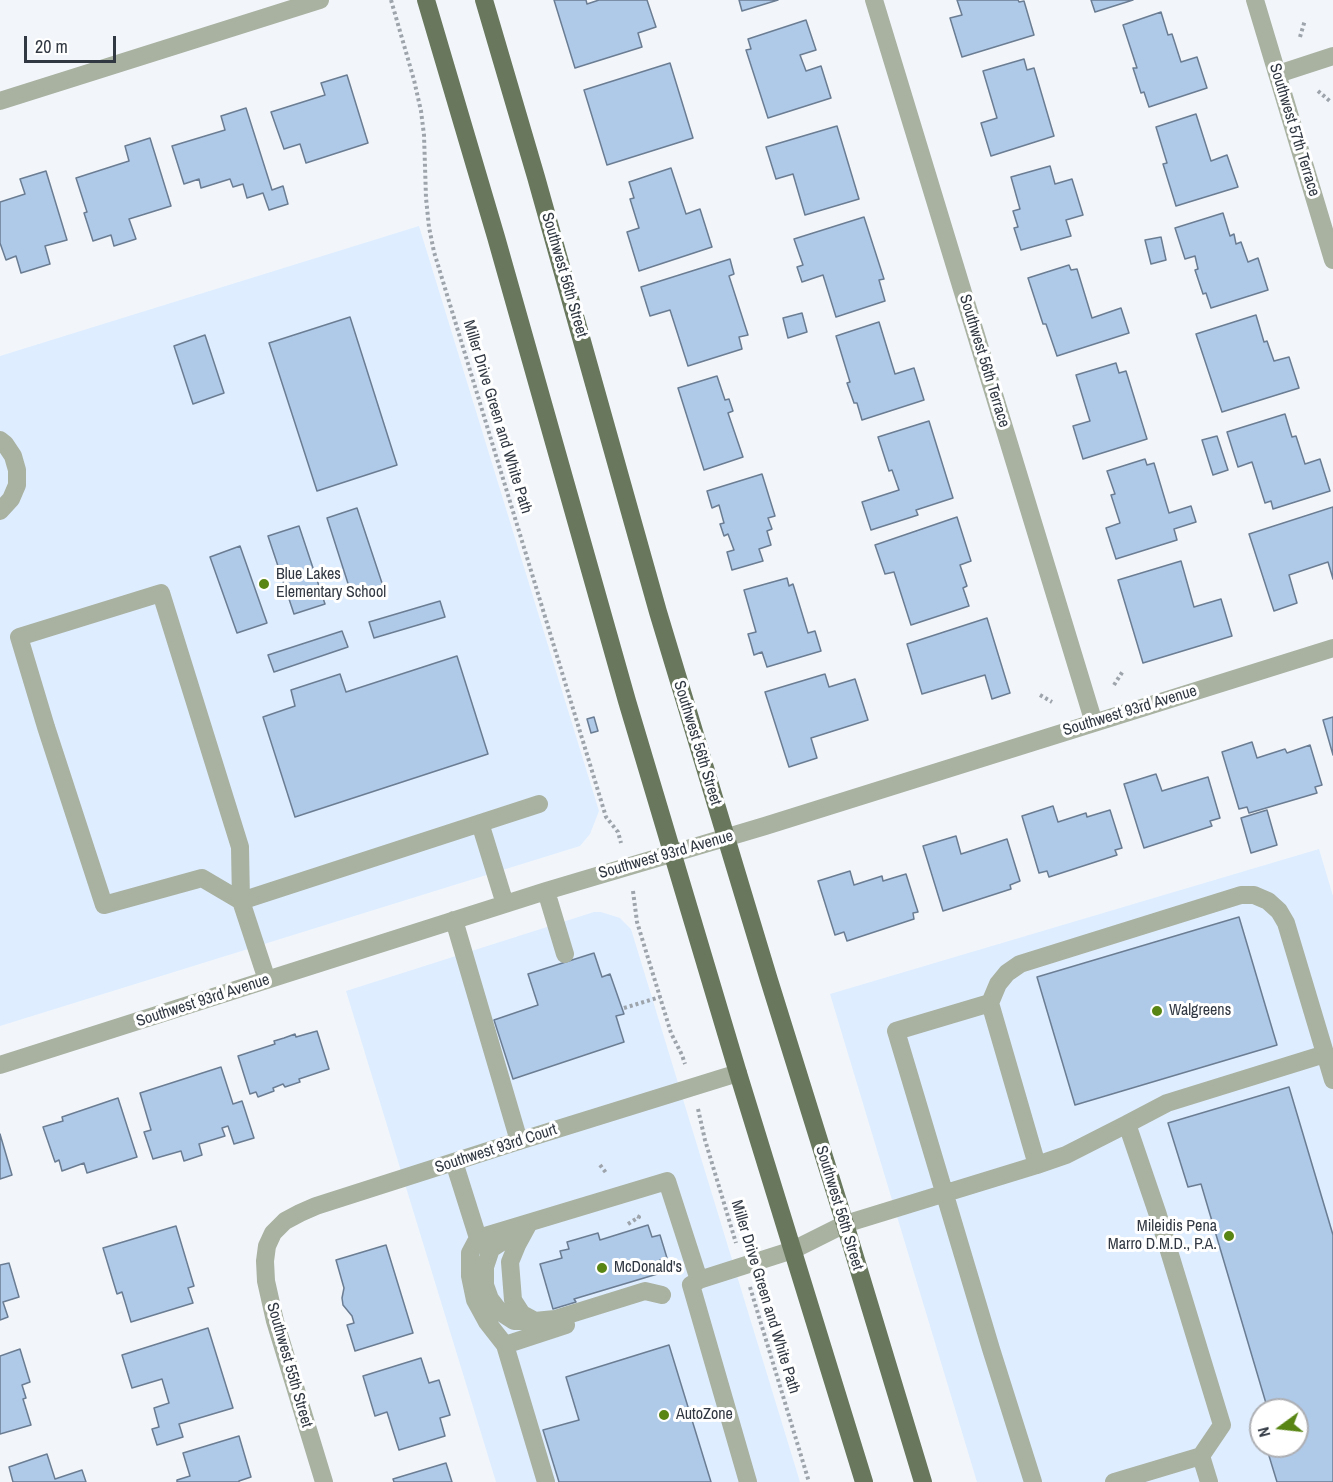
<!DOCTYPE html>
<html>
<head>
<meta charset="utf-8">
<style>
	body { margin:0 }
	#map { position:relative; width:1333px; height:1482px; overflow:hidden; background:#f2f6fb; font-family:"Archivo Narrow",sans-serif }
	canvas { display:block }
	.north { position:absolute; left:1249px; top:1398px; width:60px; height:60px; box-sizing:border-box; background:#fff; border:2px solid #adafb3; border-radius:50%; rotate:255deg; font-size:16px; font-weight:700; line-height:24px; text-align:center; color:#313842 }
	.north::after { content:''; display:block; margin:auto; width:21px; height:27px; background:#588513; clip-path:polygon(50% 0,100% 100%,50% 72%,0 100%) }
	.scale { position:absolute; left:24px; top:36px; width:92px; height:27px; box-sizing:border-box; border:3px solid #313842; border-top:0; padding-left:8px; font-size:18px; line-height:21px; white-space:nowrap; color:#313842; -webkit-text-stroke:4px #fff; paint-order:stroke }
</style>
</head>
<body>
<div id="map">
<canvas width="1333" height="1482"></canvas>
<div class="north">N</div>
<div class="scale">20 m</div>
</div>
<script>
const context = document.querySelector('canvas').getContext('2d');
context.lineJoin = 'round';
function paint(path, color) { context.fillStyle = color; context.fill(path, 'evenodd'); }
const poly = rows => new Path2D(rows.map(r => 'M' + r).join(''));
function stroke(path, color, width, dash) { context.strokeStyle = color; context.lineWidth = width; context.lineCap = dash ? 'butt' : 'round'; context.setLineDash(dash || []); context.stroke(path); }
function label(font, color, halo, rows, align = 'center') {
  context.font = font + ' "Archivo Narrow",sans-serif'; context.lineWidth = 6; context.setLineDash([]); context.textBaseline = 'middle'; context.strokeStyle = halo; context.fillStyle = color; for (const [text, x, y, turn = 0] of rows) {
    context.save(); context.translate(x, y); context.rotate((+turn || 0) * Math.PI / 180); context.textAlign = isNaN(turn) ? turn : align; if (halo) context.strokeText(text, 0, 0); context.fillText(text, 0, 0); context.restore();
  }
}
const built = poly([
	[419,226,599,811,590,834,580,846,0,1026,0,356],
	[1319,849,1333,896,1333,1482,977,1482,830,994],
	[1261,1410,1297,1410,1297,1446,1261,1446],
	[594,912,601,912,620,918,631,929,800,1482,496,1482,346,991]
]);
const building = poly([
	[554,0,586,0,587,4,599,0,647,0,656,27,638,33,642,47,575,68,554,0],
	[739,0,778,0,742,11,739,0],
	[957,0,1018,0,1019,2,1024,1,1034,35,962,57,950,18,962,15,957,0],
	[1091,0,1133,0,1095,12,1091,0],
	[1161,12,1168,35,1172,34,1181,62,1197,57,1207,88,1149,107,1144,92,1141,93,1133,68,1137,68,1123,25,1161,12],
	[806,20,816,50,800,55,806,71,821,66,831,98,768,118,746,50,751,49,748,39,806,20],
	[1024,59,1027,70,1034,68,1054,136,991,156,981,123,997,118,983,71,1024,59],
	[670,63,693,138,607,165,584,90,670,63],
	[347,75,368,143,306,163,300,144,284,149,271,112,325,95,321,83,347,75],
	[246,108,272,190,283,186,288,204,269,210,263,193,247,198,243,184,233,187,230,179,201,188,199,179,184,184,172,146,225,130,221,116,246,108],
	[1196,114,1211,161,1227,155,1238,187,1176,206,1163,164,1167,163,1156,127,1196,114],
	[837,126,859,199,805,215,793,174,776,179,766,147,837,126],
	[150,138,171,206,129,219,136,239,114,246,111,235,93,241,84,213,87,212,76,178,129,161,125,146,150,138],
	[1050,166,1055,184,1072,179,1083,215,1066,220,1071,236,1021,250,1014,228,1018,227,1013,211,1020,209,1011,177,1050,166],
	[671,168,686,214,700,209,712,247,639,271,627,232,639,228,630,199,634,198,629,182,671,168],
	[46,171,67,240,45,246,50,264,21,273,16,256,6,260,0,243,0,202,25,194,20,179,46,171],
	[1223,213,1230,236,1234,234,1236,244,1241,242,1248,262,1258,258,1268,290,1211,308,1206,293,1203,294,1195,270,1198,269,1195,256,1185,259,1175,228,1223,213],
	[864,217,884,279,879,280,885,301,836,317,823,275,802,282,797,267,803,265,794,239,864,217],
	[1161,237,1166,260,1151,264,1145,240,1161,237],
	[730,259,734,274,729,276,748,335,739,337,742,349,688,366,670,310,650,316,641,287,730,259],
	[1069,265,1071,270,1077,269,1092,318,1121,308,1129,333,1057,356,1046,324,1043,324,1028,278,1069,265],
	[802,313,807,332,788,338,783,318,802,313],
	[1256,315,1264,342,1267,341,1274,361,1289,357,1299,388,1222,412,1196,334,1256,315],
	[350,317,397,465,317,491,269,343,350,317],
	[879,322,895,374,914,368,924,400,862,420,857,403,854,403,847,383,850,382,836,336,879,322],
	[205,335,224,393,193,404,174,346,205,335],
	[1116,363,1119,373,1126,371,1147,439,1083,459,1073,426,1090,421,1076,375,1116,363],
	[717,376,725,400,729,399,733,411,728,413,743,457,704,470,678,388,717,376],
	[1285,414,1292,437,1296,436,1305,464,1320,459,1330,491,1273,509,1271,501,1265,503,1252,462,1238,467,1227,432,1285,414],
	[929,421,953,498,916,510,918,515,871,530,862,502,899,490,892,470,889,471,878,437,929,421],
	[1217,436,1228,470,1213,475,1202,440,1217,436],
	[1145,459,1147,465,1154,463,1169,513,1191,506,1196,522,1174,529,1177,540,1116,559,1106,528,1120,523,1111,495,1115,494,1107,471,1145,459],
	[762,474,775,516,768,518,772,529,767,531,771,545,759,549,763,561,732,570,727,552,734,550,728,534,724,536,720,524,724,523,719,505,712,508,707,491,762,474],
	[1333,507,1333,579,1328,562,1289,575,1297,603,1274,611,1249,534,1333,507],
	[357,508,383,586,352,596,327,518,357,508],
	[957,517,971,561,960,565,967,586,963,588,969,606,911,625,894,572,885,574,875,545,957,517],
	[299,526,325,604,294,614,268,536,299,526],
	[240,546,267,623,237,633,210,557,240,546],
	[1181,561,1194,607,1221,599,1232,636,1143,663,1118,580,1181,561],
	[787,578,789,586,793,584,808,633,815,631,821,651,767,667,762,652,754,655,751,644,748,634,756,632,744,590,787,578],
	[440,601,445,617,374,638,369,622,440,601],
	[987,618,1010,693,992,699,985,675,922,694,907,644,987,618],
	[342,631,348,647,274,672,268,655,342,631],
	[457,656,488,754,295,817,263,717,295,706,291,690,340,674,346,692,457,656],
	[825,674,829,687,855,679,868,720,811,738,817,758,789,767,765,692,825,674],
	[594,717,598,731,591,733,587,719,594,717],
	[1333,717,1333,755,1323,720,1333,717],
	[1252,742,1257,758,1285,749,1287,753,1310,745,1322,785,1315,787,1317,793,1249,813,1247,807,1239,809,1222,752,1252,742],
	[1156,774,1162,791,1208,777,1220,818,1210,821,1212,826,1144,848,1124,784,1156,774],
	[1053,806,1058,822,1086,813,1087,817,1110,810,1122,848,1115,850,1117,855,1049,877,1047,871,1039,873,1022,816,1053,806],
	[1267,810,1277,845,1251,853,1241,818,1267,810],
	[956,836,961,854,1007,839,1020,881,1010,885,1011,889,943,911,923,846,956,836],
	[850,871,854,885,882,876,883,881,906,874,918,912,913,913,914,919,847,941,844,932,835,935,818,881,850,871],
	[1239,917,1277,1045,1075,1105,1037,977,1239,917],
	[594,953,602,977,610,974,624,1014,616,1016,624,1042,513,1079,494,1020,538,1005,528,974,594,953],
	[317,1031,329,1069,299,1079,300,1082,285,1087,283,1084,273,1088,274,1091,258,1097,256,1092,250,1094,238,1056,275,1044,274,1041,284,1038,295,1034,296,1037,317,1031],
	[221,1067,233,1104,242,1101,254,1138,234,1144,228,1126,222,1128,225,1136,199,1144,202,1155,184,1161,181,1151,153,1159,144,1132,151,1130,140,1093,221,1067],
	[1289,1087,1333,1235,1333,1482,1277,1482,1266,1446,1297,1446,1297,1410,1268,1410,1201,1184,1188,1187,1168,1123,1289,1087],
	[118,1098,137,1157,87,1173,84,1163,62,1171,59,1160,55,1162,43,1127,63,1121,62,1117,118,1098],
	[0,1134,12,1175,0,1179,0,1134],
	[648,1225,652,1237,660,1235,667,1258,660,1260,664,1272,574,1299,576,1302,553,1309,540,1264,562,1258,560,1251,569,1249,567,1242,598,1233,600,1240,648,1225],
	[176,1226,194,1286,188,1288,193,1303,131,1322,122,1292,117,1294,103,1248,176,1226],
	[386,1245,413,1333,355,1351,347,1325,354,1323,352,1316,343,1305,342,1298,344,1288,336,1260,386,1245],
	[9,1263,19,1297,3,1302,8,1317,0,1320,0,1265,9,1263],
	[208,1328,233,1408,179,1424,183,1437,157,1445,152,1429,159,1427,154,1408,169,1403,162,1379,132,1388,122,1355,208,1328],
	[669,1345,711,1482,559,1482,543,1430,579,1420,566,1377,669,1345],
	[20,1349,30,1382,22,1385,26,1398,23,1399,31,1425,0,1434,0,1356,20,1349],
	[421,1358,429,1383,439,1380,450,1415,440,1418,445,1436,399,1450,387,1412,375,1416,363,1376,421,1358],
	[239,1436,251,1477,239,1481,239,1482,177,1482,177,1480,190,1476,183,1453,239,1436],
	[47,1454,55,1479,82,1470,86,1482,13,1482,9,1467,47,1454],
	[446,1463,452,1482,394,1482,393,1479,446,1463]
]);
const path = poly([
	[391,0,414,80,421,111,424,135,426,198,429,227,434,252,606,817,618,832,621,843],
	[1300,37,1305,20],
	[1318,91,1331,102],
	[1114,685,1123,671],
	[1040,695,1052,702],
	[633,891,637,922,671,1033,682,1055,685,1064],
	[624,1008,660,997],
	[698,1109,705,1140,736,1243],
	[600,1165,607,1174],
	[628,1224,639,1217,637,1216],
	[750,1287,809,1482]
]);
const minor = poly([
	[874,0,1094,723],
	[1255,0,1333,260],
	[1278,74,1333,56],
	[0,101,320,0],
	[0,440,5,444,13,456,17,470,17,485,11,499,0,511],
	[161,593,240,847,241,901,202,878,104,905,46,727,19,637,161,593],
	[480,823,505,904],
	[546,891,565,954],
	[454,920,519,1141],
	[267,980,241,901,539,804],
	[990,1003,896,1031,991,1349,1033,1482],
	[0,1065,546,891,765,826,1333,648],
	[1127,1124,1167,1103,1325,1054],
	[454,1162,478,1238,470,1253,470,1276,475,1300,487,1322,505,1345,546,1482],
	[1037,1165,1066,1155,1127,1124,1158,1215,1222,1425,1201,1456,1209,1482],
	[529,1223,517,1245,510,1262,513,1300,522,1314,535,1321,555,1319,645,1291,662,1295],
	[515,1233,491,1249,485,1267,485,1285,490,1299,500,1312,514,1321,531,1321],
	[478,1238,667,1181,699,1280],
	[505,1345,566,1325],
	[324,1482,275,1321,266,1281,265,1261,267,1246,273,1233,285,1221,300,1213,316,1206,519,1141,738,1073],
	[748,1482,691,1285,699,1280,793,1250,845,1224,1037,1165,990,1003,998,984,1007,973,1020,964,1241,895,1254,895,1268,901,1279,911,1286,923,1333,1080],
	[1114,1482,1201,1456]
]);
const major = poly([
	[426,0,496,237,627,701,738,1073,864,1482],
	[484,0,536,177,658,612,769,980,845,1224,923,1482]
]);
const markers = [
	[264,584,6,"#588513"],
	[1157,1011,6,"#588513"],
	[1229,1236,6,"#588513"],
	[602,1268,6,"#588513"],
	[664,1415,6,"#588513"]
];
const streetNames = [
	["Southwest 57th Terrace",1294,130,73],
	["Southwest 56th Street",564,275,74],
	["Southwest 56th Terrace",984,361,73],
	["Miller Drive Green and White Path",497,417,73],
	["Southwest 93rd Avenue",1130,711,-17],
	["Southwest 56th Street",697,743,73],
	["Southwest 93rd Avenue",666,855,-16],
	["Southwest 93rd Avenue",203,1001,-18],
	["Southwest 93rd Court",496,1149,-18],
	["Southwest 56th Street",839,1208,73],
	["Miller Drive Green and White Path",765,1297,73],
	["Southwest 55th Street",289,1365,74]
];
const poiNames = [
	["Blue Lakes",276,575],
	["Elementary School",276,593],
	["Walgreens",1169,1011],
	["Mileidis Pena",1217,1227,"right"],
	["Marro D.M.D., P.A.",1217,1245,"right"],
	["McDonald's",614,1268],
	["AutoZone",676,1415]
];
paint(built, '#deedff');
paint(building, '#afc9e9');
stroke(building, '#6b7d92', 1.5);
stroke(path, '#9ea4ab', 4, [3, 3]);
stroke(minor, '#a9b1a1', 18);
stroke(major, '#69785c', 18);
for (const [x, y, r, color] of markers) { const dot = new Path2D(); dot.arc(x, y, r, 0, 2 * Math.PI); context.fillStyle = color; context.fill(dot); stroke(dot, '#fff', 2); }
label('16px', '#313842', '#fff', streetNames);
label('16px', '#313842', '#fff', poiNames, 'left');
</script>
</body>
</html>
